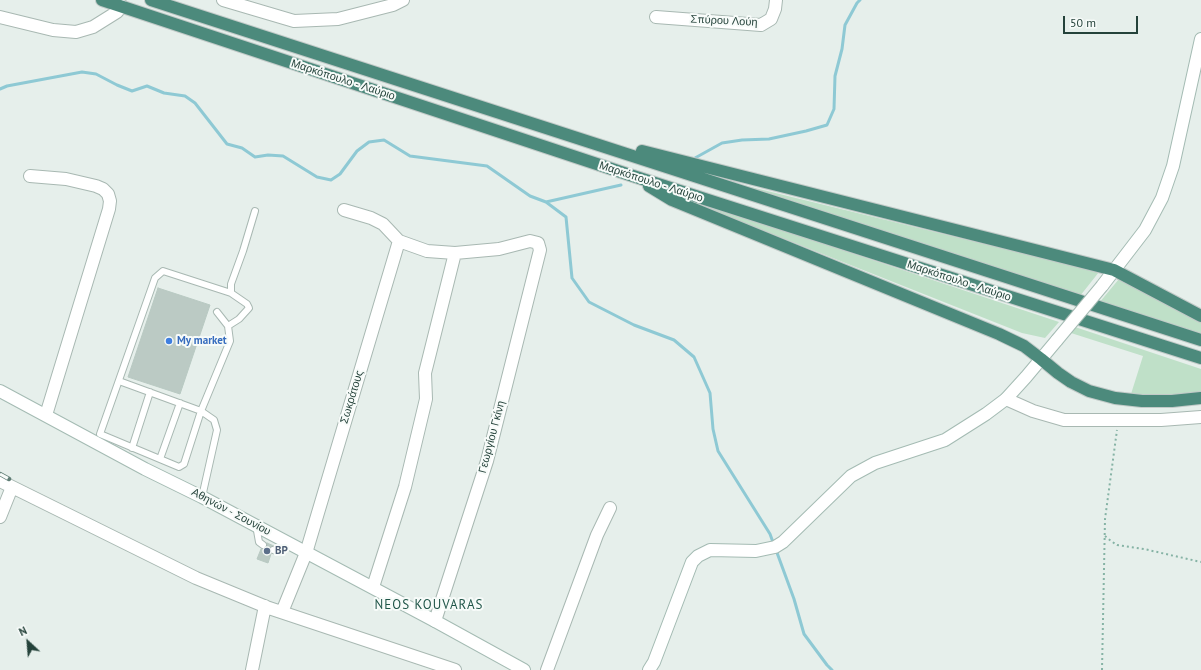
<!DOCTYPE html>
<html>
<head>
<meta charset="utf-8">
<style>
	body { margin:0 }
	#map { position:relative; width:1201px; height:670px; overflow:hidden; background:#e6efeb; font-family:"PT Sans",sans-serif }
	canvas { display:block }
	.north { position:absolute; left:8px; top:622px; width:40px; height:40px; -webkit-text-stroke:3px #f7fbf9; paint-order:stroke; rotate:334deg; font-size:11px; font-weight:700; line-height:16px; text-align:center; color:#24423a }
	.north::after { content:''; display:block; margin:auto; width:14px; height:18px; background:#24423a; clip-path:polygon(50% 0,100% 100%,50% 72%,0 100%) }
	.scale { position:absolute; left:1063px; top:16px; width:75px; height:18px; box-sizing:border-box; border:2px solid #24423a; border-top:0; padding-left:5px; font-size:12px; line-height:14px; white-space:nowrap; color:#24423a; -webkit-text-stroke:3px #f7fbf9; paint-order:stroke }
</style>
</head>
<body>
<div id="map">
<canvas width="1201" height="670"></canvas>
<div class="north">N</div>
<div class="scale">50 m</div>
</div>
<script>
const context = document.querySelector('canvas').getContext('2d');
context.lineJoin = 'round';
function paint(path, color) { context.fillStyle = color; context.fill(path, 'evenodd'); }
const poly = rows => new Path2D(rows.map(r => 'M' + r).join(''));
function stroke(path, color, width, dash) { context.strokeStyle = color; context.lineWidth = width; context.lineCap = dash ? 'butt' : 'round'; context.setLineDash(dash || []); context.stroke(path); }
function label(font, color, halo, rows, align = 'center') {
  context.font = font + ' "PT Sans",sans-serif'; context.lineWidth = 4; context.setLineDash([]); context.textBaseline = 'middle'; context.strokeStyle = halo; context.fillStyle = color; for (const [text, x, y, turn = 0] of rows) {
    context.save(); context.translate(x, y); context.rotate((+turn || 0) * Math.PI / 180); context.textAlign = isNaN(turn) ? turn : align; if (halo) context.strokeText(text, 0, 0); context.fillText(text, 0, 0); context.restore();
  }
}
const green = poly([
	[714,178,1099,272,1080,296],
	[689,199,1059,322,1045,338,1022,333,689,201],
	[1119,279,1201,320,1201,336,1099,303],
	[1075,327,1201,369,1201,396,1158,397,1131,394,1143,356,1071,333]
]);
const stream = poly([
	[0,89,7,86,82,72,96,74,117,85,132,91,147,86,164,93,185,96,195,103,227,144,242,148,255,157,268,155,283,156,317,177,331,180,340,174,357,151,369,142,384,140,410,156,487,166,530,196,546,202,621,185],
	[695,158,722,143,742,140,769,139,806,131,827,125,834,109,835,76,842,49,845,25,857,3,860,0],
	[546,202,566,217,572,278,589,302,634,325,674,340,694,357,710,393,713,429,718,451,770,534,774,545],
	[776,550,794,599,804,634,827,665,832,670]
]);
const building = poly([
	[158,288,210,305,180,394,128,377,158,288],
	[267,543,274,546,272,546,269,548,269,551,271,554,268,563,257,559,261,549,264,549,267,547,267,543]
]);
const path = poly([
	[1105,536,1111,541,1117,545,1144,549,1201,562],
	[1102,670,1105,519,1117,430]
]);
const service = poly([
	[217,312,228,326,230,341,201,411,184,464,179,467,100,434,155,278,163,271,231,293],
	[228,326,239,319,249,308,247,304,231,293,231,284,243,251,255,211],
	[119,381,201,411,214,420,217,430,202,497],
	[132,448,150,392],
	[160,459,180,403],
	[256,525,259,542,263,545],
	[273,550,276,551,289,543]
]);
const minor = poly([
	[223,0,294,21,338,19,393,5,403,0],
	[0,17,53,30,76,32,93,27,117,12,122,6],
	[656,17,761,25,771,19,775,9,776,0],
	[30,176,66,179,96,186,103,189,108,194,110,201,109,209,46,415],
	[344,210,371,218,383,224,399,241,427,251,455,253,499,249,530,241,538,243,540,250,487,461,435,621],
	[0,481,196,578,269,608,455,670],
	[0,517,12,487],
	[373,587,405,487,426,399,425,373,455,253],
	[282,612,306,553,399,241],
	[252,670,265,606],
	[547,670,597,535,610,508]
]);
const tertiary = poly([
	[1006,399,1033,411,1064,420,1161,420,1201,417]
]);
const secondary = poly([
	[1102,286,1145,230,1162,198,1173,166,1201,39],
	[0,391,145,469,202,497,435,621,524,670],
	[649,670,654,662,692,562,698,556,710,550,756,551,775,547,783,542,851,476,875,463,945,440,986,414,1006,399,1026,377,1057,340]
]);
const trunk = poly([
	[102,0,633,176,1201,358],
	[151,0,1201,340],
	[642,151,1114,270,1201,316],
	[649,186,672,200,999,334,1024,346,1041,359,1058,373,1071,382,1089,391,1115,398,1142,401,1172,401,1201,398]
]);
const rail = poly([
	[0,474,9,479]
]);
const secondaryBridge = poly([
	[1057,340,1102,286]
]);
const markers = [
	[169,341,4,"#3f7fe0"],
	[267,551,4,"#5c6f8a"]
];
const streetNames = [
	["Σπύρου Λούη",724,21,3],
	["Μαρκόπουλο - Λαύριο",343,80,18],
	["Μαρκόπουλο - Λαύριο",651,182,18],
	["Μαρκόπουλο - Λαύριο",959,281,18],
	["Σωκράτους",352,397,-73],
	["Γεωργίου Γκίνη",492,437,-75],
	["Αθηνών - Σουνίου",231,512,28]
];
const shopNames = [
	["My market",177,341]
];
const serviceNames = [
	["BP",275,551]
];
const quarterNames = [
	["NEOS KOUVARAS",429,605]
];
paint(green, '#bfe0c8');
stroke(stream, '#8ec9d4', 3);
paint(building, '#bbcac4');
stroke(building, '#b8c9c2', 1);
stroke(service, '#a8b8b2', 8);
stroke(minor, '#a8b8b2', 14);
stroke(tertiary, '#a8b8b2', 14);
stroke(secondary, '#a4bbb3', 14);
stroke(trunk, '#c2cac8', 14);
stroke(path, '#86b3a5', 2, [2, 3]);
stroke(service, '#fff', 6);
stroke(minor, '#fff', 12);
stroke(tertiary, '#fff', 12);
stroke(secondary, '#fff', 12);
stroke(trunk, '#4c8a7c', 12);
stroke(rail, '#5f7d75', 4.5);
stroke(rail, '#f7fbf9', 3, [9]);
stroke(secondaryBridge, '#a4bbb3', 14, []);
stroke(secondaryBridge, '#fff', 12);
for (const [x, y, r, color] of markers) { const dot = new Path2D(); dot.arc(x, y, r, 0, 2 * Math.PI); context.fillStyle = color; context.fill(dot); stroke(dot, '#f7fbf9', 1.5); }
label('11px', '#24423a', '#f7fbf9', streetNames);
label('bold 11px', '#366cbe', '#f7fbf9', shopNames, 'left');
label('bold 11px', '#4e5e75', '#f7fbf9', serviceNames, 'left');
context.letterSpacing = '1px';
label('13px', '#1f5548', '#f7fbf9', quarterNames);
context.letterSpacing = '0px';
</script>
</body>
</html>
